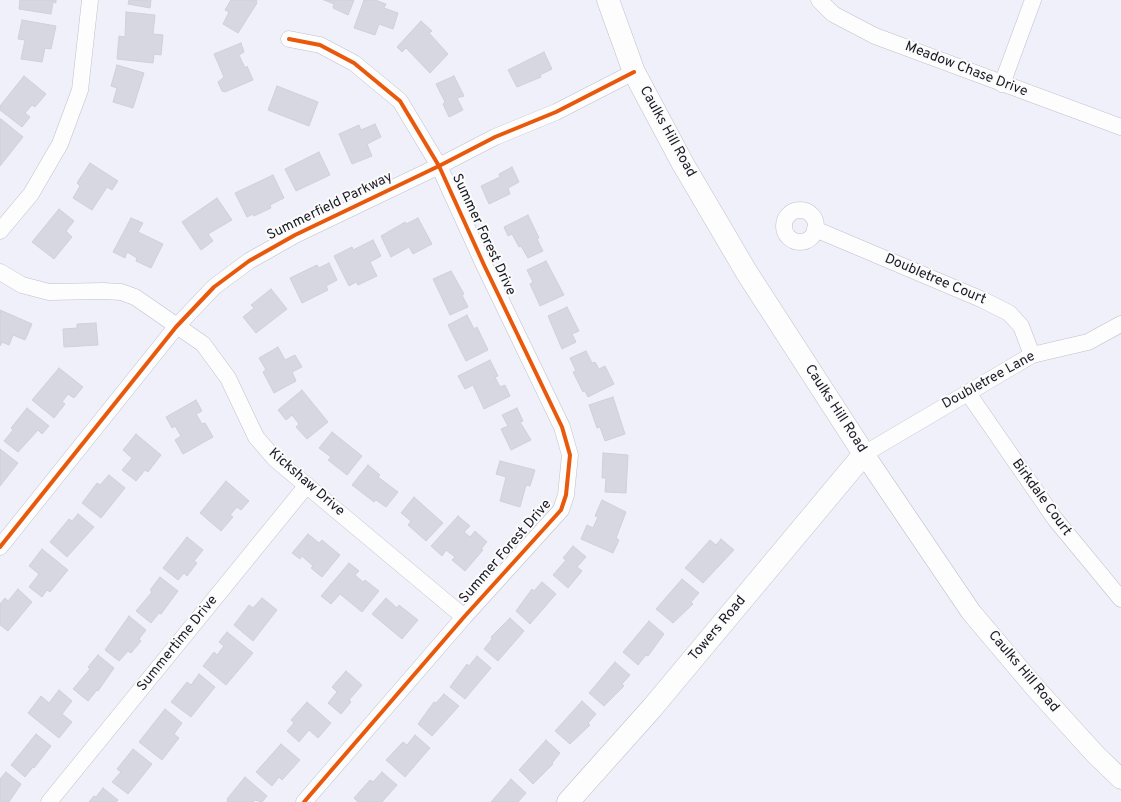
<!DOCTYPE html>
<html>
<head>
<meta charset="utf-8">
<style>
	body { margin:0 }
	canvas { display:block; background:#eff0fa }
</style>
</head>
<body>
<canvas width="1121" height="802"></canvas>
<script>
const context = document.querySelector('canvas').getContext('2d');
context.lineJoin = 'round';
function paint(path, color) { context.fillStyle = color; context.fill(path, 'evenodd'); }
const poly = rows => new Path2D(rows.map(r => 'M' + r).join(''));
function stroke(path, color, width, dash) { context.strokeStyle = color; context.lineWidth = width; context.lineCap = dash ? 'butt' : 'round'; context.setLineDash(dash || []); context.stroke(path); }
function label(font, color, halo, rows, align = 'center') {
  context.font = font + ' Overpass,sans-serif'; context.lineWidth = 4; context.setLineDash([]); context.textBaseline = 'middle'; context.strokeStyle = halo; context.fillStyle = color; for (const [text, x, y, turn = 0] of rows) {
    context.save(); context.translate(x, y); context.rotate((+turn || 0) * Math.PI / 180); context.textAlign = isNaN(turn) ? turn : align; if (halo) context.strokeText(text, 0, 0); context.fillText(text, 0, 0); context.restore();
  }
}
const building = poly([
	[20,0,56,0,56,3,53,2,51,14,19,9,20,0],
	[129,0,151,0,150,8,128,4,129,0],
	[231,0,257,0,256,2,257,3,238,33,223,24,229,12,225,10,231,0],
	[324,0,354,0,348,15,333,8,334,4,324,0],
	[364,0,375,0,386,4,384,8,398,13,393,29,379,24,375,35,354,28,364,0],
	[126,12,155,15,153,34,163,35,161,55,154,54,153,63,117,59,119,36,125,37,126,12],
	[22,20,56,26,51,49,45,48,42,62,21,59,25,40,18,39,22,20],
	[421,21,432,31,429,33,448,54,430,73,406,48,402,52,397,47,421,21],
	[241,43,244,52,239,55,245,68,247,66,253,80,225,92,222,91,218,82,224,77,214,54,241,43],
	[544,52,552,69,540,75,541,77,517,87,508,70,544,52],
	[117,65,144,73,133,108,113,102,117,88,111,86,117,65],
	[24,76,46,94,35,107,32,105,25,113,30,117,22,127,0,110,0,106,24,76],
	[454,76,464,96,457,98,463,110,449,117,443,104,445,102,436,84,454,76],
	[277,86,318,102,309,126,268,110,277,86],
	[1,119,23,137,0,166,0,120,1,119],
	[375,124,381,137,367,144,372,156,352,164,339,134,359,125,361,130,375,124],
	[319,152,330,175,296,191,285,169,319,152],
	[90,163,118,181,112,190,107,187,92,210,73,198,80,186,77,183,90,163],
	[512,167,519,182,508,188,510,194,489,204,481,186,500,177,499,174,512,167],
	[273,175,284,198,270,205,271,208,254,216,253,214,247,217,235,193,273,175],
	[217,198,232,220,208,234,213,241,201,250,182,222,217,198],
	[59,209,74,221,66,231,72,237,54,259,32,242,59,209],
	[528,215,539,238,537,239,543,251,528,258,521,246,519,247,512,234,508,236,504,227,528,215],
	[131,218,143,223,138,232,163,244,151,268,136,261,137,258,127,252,125,258,113,252,131,218],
	[418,218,432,244,413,254,409,247,391,257,381,236,405,222,406,224,418,218],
	[373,240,381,256,370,262,377,276,358,285,356,282,349,286,334,256,352,247,353,250,373,240],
	[546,261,564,295,540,306,530,284,533,282,527,270,546,261],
	[329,263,337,280,326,286,328,290,302,303,290,278,317,265,319,268,329,263],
	[451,271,464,294,462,295,468,307,450,315,433,279,451,271],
	[271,289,287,309,256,333,243,317,254,308,251,305,271,289],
	[567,307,579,331,572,334,576,342,562,349,548,316,567,307],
	[0,310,32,324,25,340,13,335,9,345,2,342,0,346,0,310],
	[467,315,474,329,477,327,488,350,466,361,448,325,467,315],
	[96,323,98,345,64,347,63,329,77,328,77,324,96,323],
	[278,347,285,360,295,355,302,367,292,372,296,381,274,393,263,372,266,370,259,358,278,347],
	[586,351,592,363,595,362,599,369,605,366,614,384,588,397,585,391,583,392,573,372,576,371,570,358,586,351],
	[490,360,498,376,495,377,500,387,505,385,510,396,484,409,473,385,465,389,458,376,490,360],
	[59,368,83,387,74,398,68,394,62,402,65,404,54,418,32,400,59,368],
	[302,390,328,422,307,439,296,427,299,424,292,415,286,420,278,410,302,390],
	[613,397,625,434,605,441,600,427,597,428,589,405,613,397],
	[196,400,202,411,196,414,202,424,205,423,213,437,183,454,175,440,181,436,175,426,172,428,166,417,196,400],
	[27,408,49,426,42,434,38,430,18,452,4,441,13,430,11,428,27,408],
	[517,408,523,421,520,422,531,440,511,450,501,429,508,426,502,415,517,408],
	[332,432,362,456,347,475,328,460,331,457,319,448,332,432],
	[136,434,161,455,148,472,145,470,136,481,122,470,132,458,123,450,136,434],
	[0,449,18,463,0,486,0,449],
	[603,453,628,455,626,493,605,492,606,478,602,478,603,453],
	[500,461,535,470,530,486,526,485,520,507,500,501,506,477,496,474,500,461],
	[368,465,380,475,378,477,398,492,386,507,376,500,374,502,352,485,368,465],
	[109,475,125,488,101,518,82,503,97,483,100,485,109,475],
	[226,481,249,501,241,510,237,507,230,515,233,517,221,531,200,513,226,481],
	[414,497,443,523,426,541,408,525,411,521,401,513,414,497],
	[602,500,626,512,616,538,619,540,613,553,581,539,587,525,593,528,598,517,595,516,602,500],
	[78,514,94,527,67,557,50,542,69,519,72,521,78,514],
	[458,516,470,526,464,532,470,537,475,531,487,542,481,549,483,550,465,571,452,560,455,557,446,550,442,556,431,546,458,516],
	[308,534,319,543,322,540,340,555,322,577,311,568,313,566,302,556,300,559,292,553,308,534],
	[187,537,203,550,194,561,197,563,187,576,184,573,178,580,163,568,187,537],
	[721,539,734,550,703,583,685,568,710,540,716,545,721,539],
	[573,546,586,557,577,567,582,571,568,588,553,575,566,560,563,558,573,546],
	[42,549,68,570,50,592,47,590,42,597,29,587,39,574,29,566,42,549],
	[349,563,359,571,355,575,363,582,365,580,379,591,362,612,340,594,331,604,321,596,349,563],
	[160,577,178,591,161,614,159,613,151,623,136,611,152,592,150,590,160,577],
	[682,579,699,593,691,602,693,604,673,623,656,609,682,579],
	[542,582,556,594,530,624,516,611,532,589,534,591,542,582],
	[18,589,32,602,8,631,0,625,0,604,5,598,8,601,18,589],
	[262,598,277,610,253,641,234,625,249,605,253,608,262,598],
	[386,598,397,608,399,605,418,620,402,639,372,614,386,598],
	[129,616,146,630,139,639,141,641,131,653,128,651,119,661,105,650,129,616],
	[510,618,524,631,498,661,484,649,492,639,491,637,510,618],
	[649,621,664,634,648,656,646,655,638,665,623,652,649,621],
	[227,632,253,653,226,685,203,666,214,652,217,655,224,646,219,642,227,632],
	[98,655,114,668,98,691,97,690,88,701,73,689,90,669,88,667,98,655],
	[477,656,491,668,465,699,450,687,467,664,469,666,477,656],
	[615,662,630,675,622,684,624,686,604,706,589,693,615,662],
	[346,671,362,685,349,700,351,702,341,714,328,703,337,692,332,687,346,671],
	[199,674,215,687,191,717,171,702,187,682,191,685,199,674],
	[59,690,72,701,62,714,72,722,59,738,28,713,41,696,49,703,59,690],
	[444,694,459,706,432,736,418,724,434,702,436,703,444,694],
	[582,701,596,714,588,723,590,725,570,744,555,731,582,701],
	[307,702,331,723,318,738,309,730,299,742,287,731,294,723,291,720,307,702],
	[165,709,182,723,174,734,179,738,162,760,139,742,165,709],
	[36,734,51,746,34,768,33,767,25,777,11,765,36,734],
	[415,735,430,748,405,777,386,760,403,742,407,745,415,735],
	[546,740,560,753,552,763,553,764,533,784,519,770,546,740],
	[281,744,300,760,282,780,279,777,272,786,256,772,281,744],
	[133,749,152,764,128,794,112,782,121,772,117,769,133,749],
	[6,772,21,784,9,802,0,802,0,779,6,772],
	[382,772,397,785,382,802,358,802,354,798,370,780,373,782,382,772],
	[245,777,267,796,262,802,255,800,253,802,227,802,228,800,227,799,245,777],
	[511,779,526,793,518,802,491,802,511,779],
	[103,788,118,800,116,802,89,802,94,796,96,797,103,788]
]);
const minor = poly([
	[819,0,833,14,875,36,1121,127],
	[289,39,320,45,354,63,400,101,439,166,484,265,562,427,570,455,566,495,561,510,464,617,304,802],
	[1002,84,1033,0],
	'784 226a16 16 0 1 1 32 0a16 16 0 1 1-32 0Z',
	[815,229,983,300,1009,313,1021,326,1032,355],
	[0,231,31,194,60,144,80,90,90,0],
	[0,272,22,285,49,292,103,291,121,292,135,297,203,344,228,378,256,437,275,459,464,617],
	[968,393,1055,519,1121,599],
	[864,454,1032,355,1088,342,1121,324],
	[0,547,176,327,214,287,249,261,295,235,439,166,495,137,556,112,634,72],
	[49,802,307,485]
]);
const tertiary = poly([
	[864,454,971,612,1037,690,1096,755,1121,779]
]);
const secondary = poly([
	[568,802,652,708,864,454,747,273,683,164,634,72,608,0]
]);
const cycleway = poly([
	[289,39,320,45,354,63,400,101,439,166,484,265,562,427,570,455,566,495,561,510,464,617,304,802],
	[0,547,176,327,214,287,249,261,295,235,439,166,495,137,556,112,634,72]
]);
const streetNames = [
	["Meadow Chase Drive",966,70,21],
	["Caulks Hill Road",667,132,61],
	["Summerfield Parkway",330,207,-26],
	["Summer Forest Drive",483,235,65],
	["Doubletree Court",935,280,23],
	["Doubletree Lane",989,381,-29],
	["Caulks Hill Road",835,409,57],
	["Kickshaw Drive",306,483,41],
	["Birkdale Court",1041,498,54],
	["Summer Forest Drive",506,552,-49],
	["Towers Road",718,629,-50],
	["Summertime Drive",178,644,-51],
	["Caulks Hill Road",1023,672,50]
];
paint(building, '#d6d7e1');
stroke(building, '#cfd0da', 1);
stroke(minor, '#bfc0ca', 17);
stroke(tertiary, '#bfc0ca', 21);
stroke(secondary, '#bfc0ca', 23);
stroke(minor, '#fdfdfe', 16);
stroke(tertiary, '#fdfdfe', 20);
stroke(secondary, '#fdfdfe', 22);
stroke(cycleway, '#e8590c', 4);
label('14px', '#1a1a25', '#fbfbfb', streetNames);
</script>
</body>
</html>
